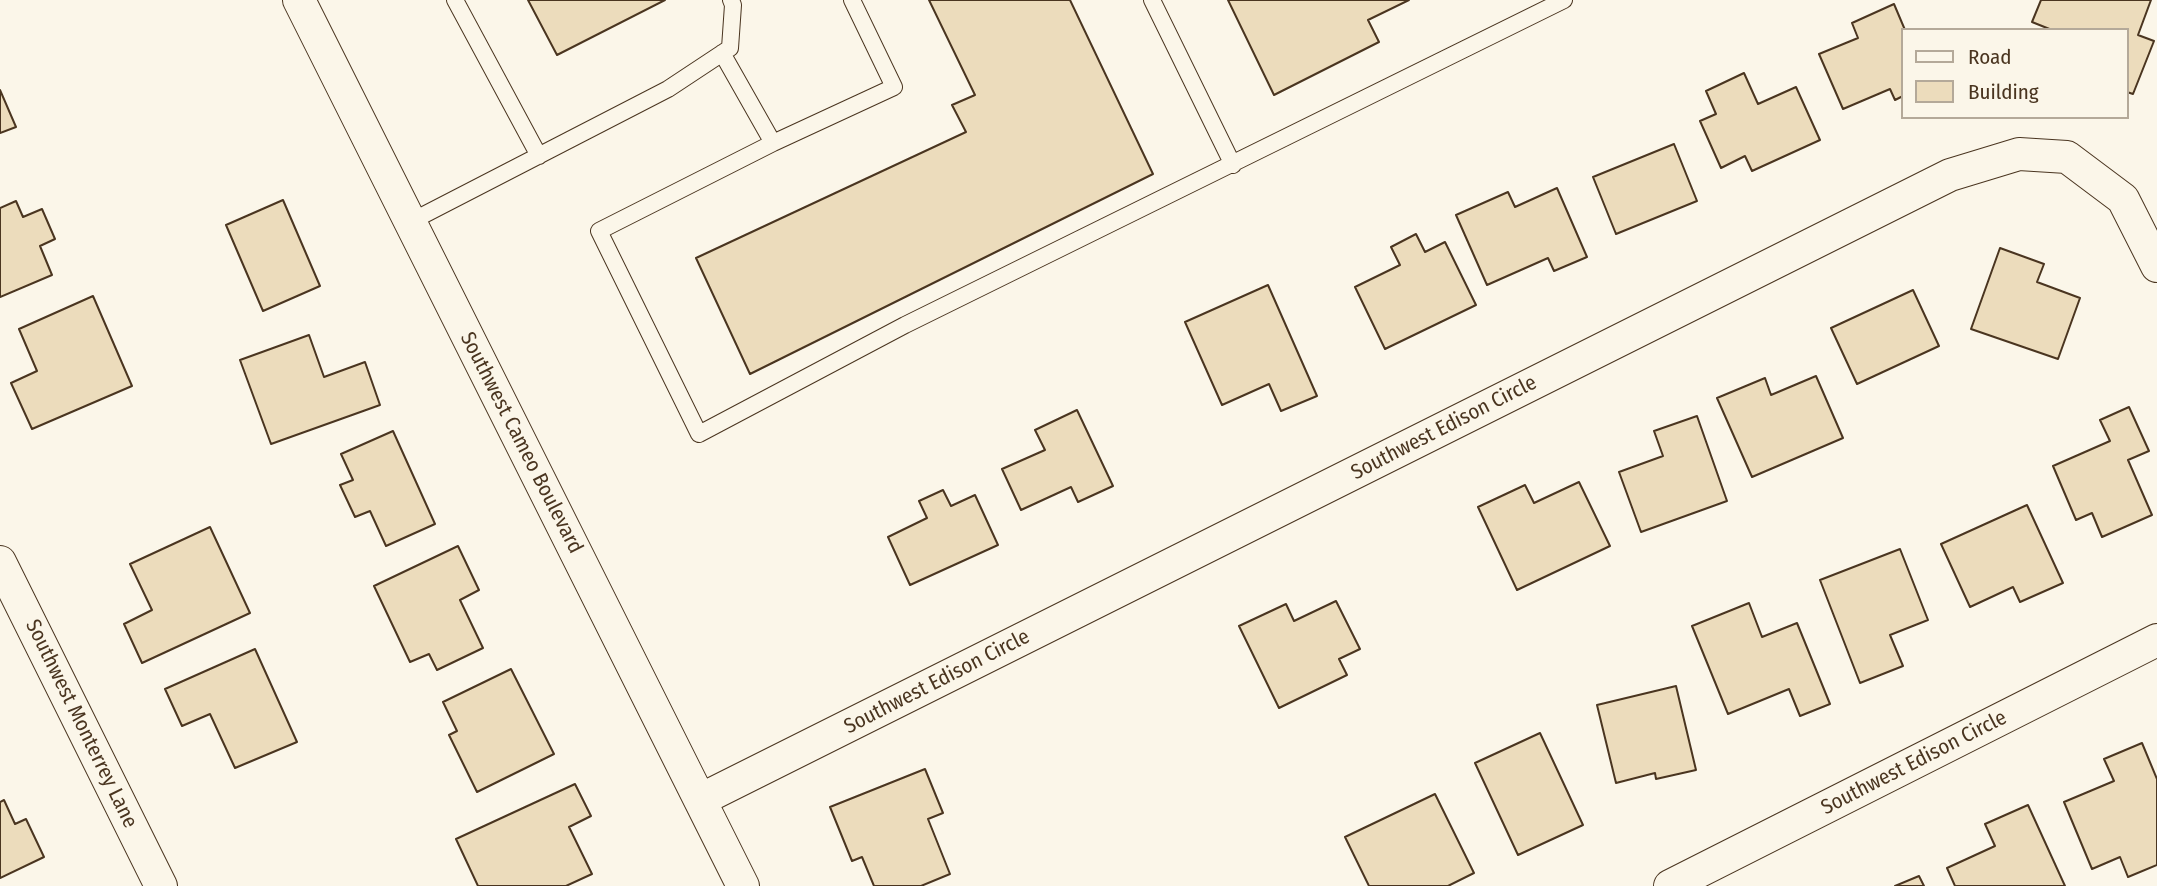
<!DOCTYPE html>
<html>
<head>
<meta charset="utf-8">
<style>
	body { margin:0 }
	#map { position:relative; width:2157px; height:886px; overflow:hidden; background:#fbf6e9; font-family:"Fira Sans Condensed",sans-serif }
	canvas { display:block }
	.legend { position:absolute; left:1901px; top:28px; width:228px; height:91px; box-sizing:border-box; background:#fbf6e9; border:2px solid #b4a999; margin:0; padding:9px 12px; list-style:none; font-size:21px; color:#4a3520 }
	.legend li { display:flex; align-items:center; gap:14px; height:35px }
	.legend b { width:35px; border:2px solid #b4a999 }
</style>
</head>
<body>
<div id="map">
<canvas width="2157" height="886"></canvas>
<ul class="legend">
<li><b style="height:9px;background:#fbf6e9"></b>Road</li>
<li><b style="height:19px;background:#ecdcbc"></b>Building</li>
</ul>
</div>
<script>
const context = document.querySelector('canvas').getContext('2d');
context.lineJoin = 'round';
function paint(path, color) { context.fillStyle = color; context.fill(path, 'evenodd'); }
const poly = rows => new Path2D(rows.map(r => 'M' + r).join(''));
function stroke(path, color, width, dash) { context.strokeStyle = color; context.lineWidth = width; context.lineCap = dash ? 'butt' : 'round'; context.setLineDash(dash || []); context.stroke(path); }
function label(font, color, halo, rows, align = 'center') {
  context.font = font + ' "Fira Sans Condensed",sans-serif'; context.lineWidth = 5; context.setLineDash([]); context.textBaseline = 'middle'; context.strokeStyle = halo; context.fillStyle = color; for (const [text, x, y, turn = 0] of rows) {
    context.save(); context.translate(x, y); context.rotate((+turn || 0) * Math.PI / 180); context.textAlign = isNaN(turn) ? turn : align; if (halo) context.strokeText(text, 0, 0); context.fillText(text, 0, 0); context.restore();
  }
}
const building = poly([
	[528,0,665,0,557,55,528,0],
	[929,0,1070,0,1153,174,750,374,696,258,966,132,952,105,975,95,929,0],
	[1228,0,1409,0,1368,20,1379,42,1274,95,1228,0],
	[2041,0,2151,0,2138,35,2154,41,2133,94,2127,92,2127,30,2052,30,2032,22,2041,0],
	[1894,4,1905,30,1903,30,1903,96,1895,100,1890,89,1843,109,1819,54,1858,38,1852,23,1894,4],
	[1744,73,1758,104,1796,87,1820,140,1752,171,1745,156,1721,168,1700,121,1716,114,1706,91,1744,73],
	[0,90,16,127,0,133,0,90],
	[1674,144,1697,201,1616,234,1593,177,1674,144],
	[1557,188,1587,257,1554,271,1548,258,1487,285,1456,215,1508,192,1515,207,1557,188],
	[283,200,320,286,263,311,226,225,283,200],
	[16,201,23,217,42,209,55,239,40,246,52,275,0,297,0,208,16,201],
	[1416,234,1425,252,1445,242,1476,305,1385,349,1355,287,1400,265,1391,247,1416,234],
	[2000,248,2044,264,2037,282,2080,298,2058,359,1971,329,2000,248],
	[1268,285,1317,396,1281,411,1269,384,1222,405,1185,322,1268,285],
	[1913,290,1939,346,1857,384,1831,328,1913,290],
	[93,296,132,386,32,429,11,383,37,371,19,329,93,296],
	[309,335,324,377,365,362,380,405,271,444,240,360,309,335],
	[1816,376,1843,438,1752,477,1717,398,1765,378,1771,395,1816,376],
	[2129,407,2149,451,2128,460,2152,515,2102,537,2092,513,2076,520,2053,466,2110,441,2100,420,2129,407],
	[1077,410,1113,486,1078,502,1071,487,1021,510,1002,469,1045,450,1035,430,1077,410],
	[1697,416,1727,501,1641,532,1619,472,1663,456,1654,431,1697,416],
	[393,431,435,524,386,546,370,511,355,517,340,485,353,480,341,454,393,431],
	[1579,482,1610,546,1517,590,1478,507,1525,485,1534,503,1579,482],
	[943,490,951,506,975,495,998,545,910,585,888,537,927,518,919,501,943,490],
	[2027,505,2063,583,2020,602,2013,587,1970,607,1941,544,2027,505],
	[210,527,250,613,142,663,124,624,152,610,130,564,210,527],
	[458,546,479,590,460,600,483,648,437,670,429,654,410,662,374,586,458,546],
	[1900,549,1928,620,1890,635,1903,666,1860,683,1820,580,1900,549],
	[1336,601,1360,649,1339,659,1347,675,1279,708,1239,626,1286,604,1294,621,1336,601],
	[1749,603,1762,637,1797,623,1830,704,1800,716,1789,689,1728,714,1692,626,1749,603],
	[255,649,297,742,235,768,210,714,182,726,165,689,255,649],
	[511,669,554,754,477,792,449,735,457,731,443,702,511,669],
	[1676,686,1696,770,1656,779,1655,773,1616,783,1597,705,1676,686],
	[1540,733,1583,825,1518,855,1475,763,1540,733],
	[2142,743,2157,779,2157,865,2128,877,2120,857,2092,869,2064,802,2114,781,2104,759,2142,743],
	[925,769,943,813,928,819,950,874,921,886,874,886,862,857,852,861,830,807,925,769],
	[575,784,591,816,569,827,592,874,566,886,478,886,456,839,575,784],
	[1435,794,1474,873,1448,886,1369,886,1345,837,1435,794],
	[4,800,15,824,26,819,44,857,0,878,0,802,4,800],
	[2028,805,2065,886,1955,886,1947,868,1995,846,1985,824,2028,805],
	[1919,876,1924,886,1895,886,1919,876]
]);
const lane = poly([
	[455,0,539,156],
	[852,0,894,87,773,143,599,231,699,434,905,325,1564,0],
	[1152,0,1233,165],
	[722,53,773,143],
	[410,222,668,89,730,48,733,5,731,0]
]);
const street = poly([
	[299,0,743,886],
	[0,562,161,886],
	[700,800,1950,175,2019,154,2067,157,2123,199,2157,266],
	[1670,886,2157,640]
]);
const streetNames = [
	["Southwest Edison Circle",1444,428,-27],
	["Southwest Cameo Boulevard",521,443,63],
	["Southwest Edison Circle",937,682,-27],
	["Southwest Monterrey Lane",81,724,64],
	["Southwest Edison Circle",1914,763,-27]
];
paint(building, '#ecdcbc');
stroke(building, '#4a3520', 2);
stroke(lane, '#4a3520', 18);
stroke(street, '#4a3520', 34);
stroke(lane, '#fbf6e9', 16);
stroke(street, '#fbf6e9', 32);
label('21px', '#4a3520', '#fbf6e9', streetNames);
</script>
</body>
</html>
